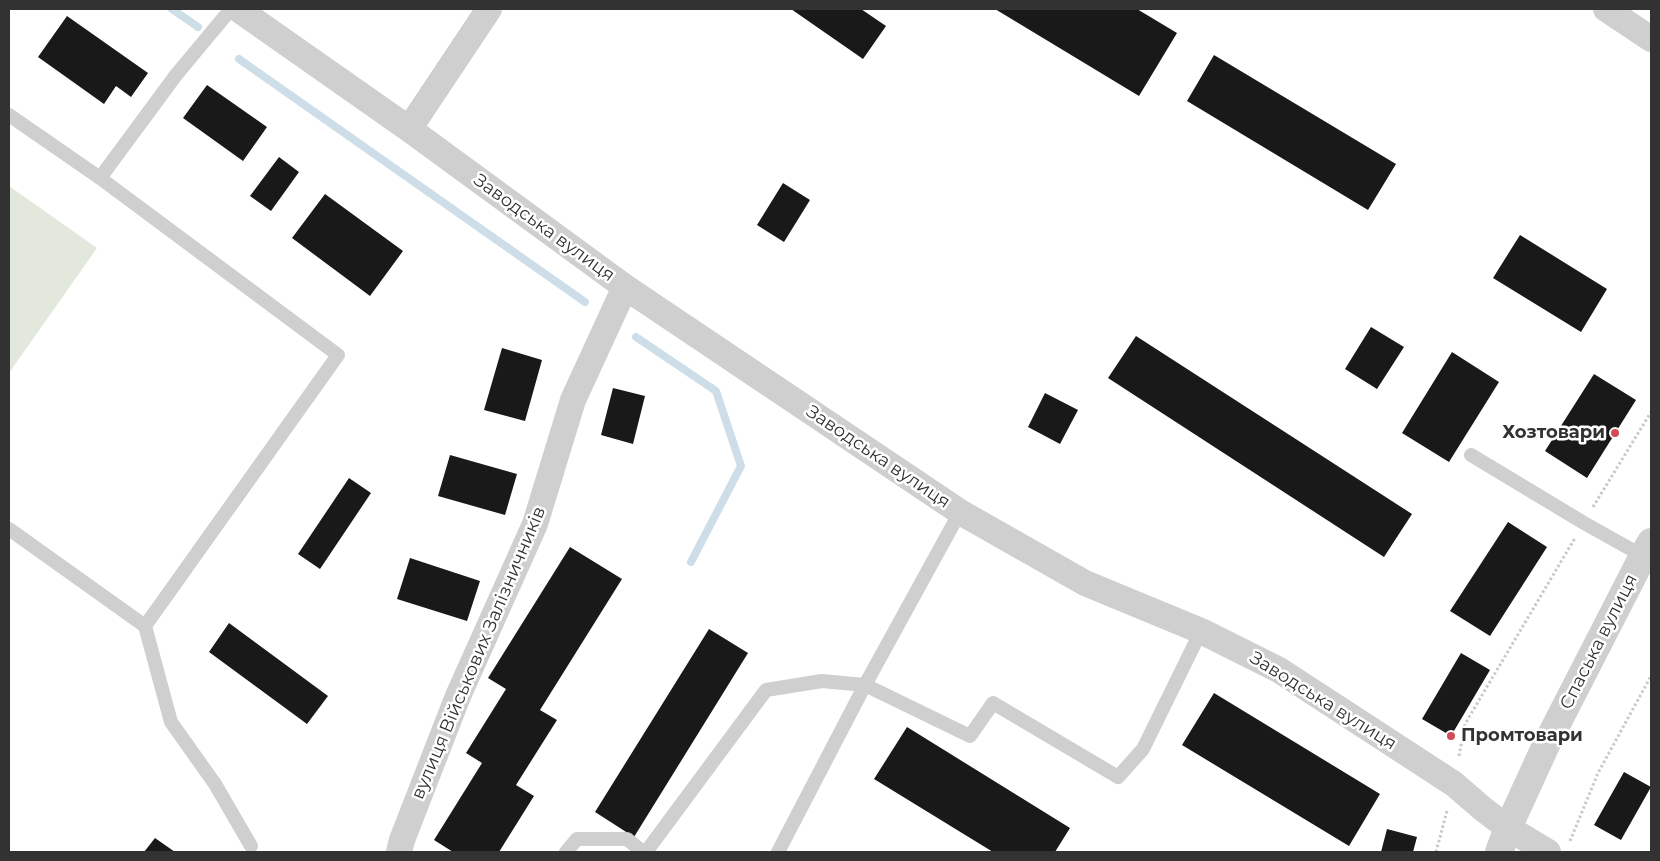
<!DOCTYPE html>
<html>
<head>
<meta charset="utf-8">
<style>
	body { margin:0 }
	#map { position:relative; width:1660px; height:861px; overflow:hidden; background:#fff; font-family:Montserrat,sans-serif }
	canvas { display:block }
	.frame { position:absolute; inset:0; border:10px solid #323232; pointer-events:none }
</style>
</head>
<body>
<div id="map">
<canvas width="1660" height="861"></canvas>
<div class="frame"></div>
</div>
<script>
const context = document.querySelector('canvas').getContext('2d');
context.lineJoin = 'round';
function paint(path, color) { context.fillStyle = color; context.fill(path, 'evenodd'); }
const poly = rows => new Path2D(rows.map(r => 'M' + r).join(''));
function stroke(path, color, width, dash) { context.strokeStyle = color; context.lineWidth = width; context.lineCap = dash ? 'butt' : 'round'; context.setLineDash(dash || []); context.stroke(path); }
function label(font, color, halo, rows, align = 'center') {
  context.font = font + ' Montserrat,sans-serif'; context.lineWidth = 5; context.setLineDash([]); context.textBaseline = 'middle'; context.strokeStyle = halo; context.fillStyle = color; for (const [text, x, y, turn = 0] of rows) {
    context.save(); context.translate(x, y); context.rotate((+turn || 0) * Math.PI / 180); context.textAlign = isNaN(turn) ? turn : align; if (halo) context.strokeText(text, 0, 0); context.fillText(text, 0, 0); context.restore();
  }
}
const green = poly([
	[9,186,97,248,9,373]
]);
const stream = poly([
	[172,9,198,27],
	[239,59,585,302],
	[636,337,716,391,741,466,691,562]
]);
const building = poly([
	[791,9,861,9,886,26,863,59],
	[995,9,1137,9,1177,33,1139,96],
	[67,16,148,73,131,97,116,86,104,104,38,57],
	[1214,55,1396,164,1368,210,1187,101],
	[207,85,267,127,243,161,183,118],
	[279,157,299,172,271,211,250,196],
	[783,183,810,200,784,242,757,225],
	[325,194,403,251,370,296,292,238],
	[1520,235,1607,289,1581,332,1493,278],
	[1371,327,1404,347,1377,389,1345,369],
	[1136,336,1412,514,1384,557,1108,378],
	[502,348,542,360,525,421,484,410],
	[1452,352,1499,382,1449,462,1402,433],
	[1594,374,1636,400,1587,478,1545,451],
	[613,388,645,396,633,444,601,435],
	[1045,393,1078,410,1060,444,1028,427],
	[450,455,517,474,505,515,438,496],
	[349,478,371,493,320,569,298,554],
	[1508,522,1547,547,1490,636,1450,611],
	[570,547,622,579,540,710,557,720,516,785,534,796,499,852,453,852,434,840,482,763,466,753,506,689,488,678],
	[410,558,480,581,467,621,397,599],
	[229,623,328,696,307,724,209,652],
	[709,629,748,653,634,837,595,812],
	[1461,653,1490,670,1451,736,1422,719],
	[1214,693,1380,794,1349,846,1182,745],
	[907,727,1070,828,1055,852,993,852,874,779],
	[1624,772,1651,787,1621,840,1594,825],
	[1387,829,1417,837,1413,852,1381,852],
	[155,838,175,852,144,852]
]);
const path = poly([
	[1593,507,1651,412],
	[1459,756,1465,724,1575,538],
	[1570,841,1598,773,1651,676],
	[1436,852,1447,811]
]);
const service = poly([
	[9,115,100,178,338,355,145,626,9,529],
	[100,178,176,75,231,9],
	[1471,455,1584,523,1643,556],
	[145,626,171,722,215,784,251,846],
	[566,852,577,839,627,839,643,852],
	[646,852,766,690,822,681,865,685,970,736,993,703,1118,777,1143,749,1201,631],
	[778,852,865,685,960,512]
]);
const minor = poly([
	[238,9,409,129,625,287,960,512,1085,583,1201,631,1279,670,1454,784,1483,809,1508,828,1548,852],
	[1606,9,1651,39],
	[409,129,489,9],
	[399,852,402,840,458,696,535,524,573,400,625,287]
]);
const tertiary = poly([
	[1499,852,1508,828,1546,745,1643,556,1651,542]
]);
const markers = [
	[1615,433,5,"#d14c56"],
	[1451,736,5,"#d14c56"]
];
const streetNames = [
	["Заводська вулиця",544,228,36],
	["Заводська вулиця",878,457,34],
	["Спаська вулиця",1599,642,-63],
	["вулиця Військових Залізничників",479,653,-67],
	["Заводська вулиця",1323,701,32]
];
const poiNames = [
	["Хозтовари",1605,433],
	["Промтовари",1461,736,"left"]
];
paint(green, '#e2e8dc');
stroke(stream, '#cedee8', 8);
paint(building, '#191919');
stroke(path, '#c9c9c9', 3, [2.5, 2.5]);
stroke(service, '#cfcfcf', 14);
stroke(minor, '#cfcfcf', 26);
stroke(tertiary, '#cfcfcf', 28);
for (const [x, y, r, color] of markers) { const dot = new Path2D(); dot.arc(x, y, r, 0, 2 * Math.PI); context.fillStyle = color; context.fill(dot); stroke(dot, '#fff', 2); }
label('18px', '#323232', '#fff', streetNames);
label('bold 18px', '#323232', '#fff', poiNames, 'right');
</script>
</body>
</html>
